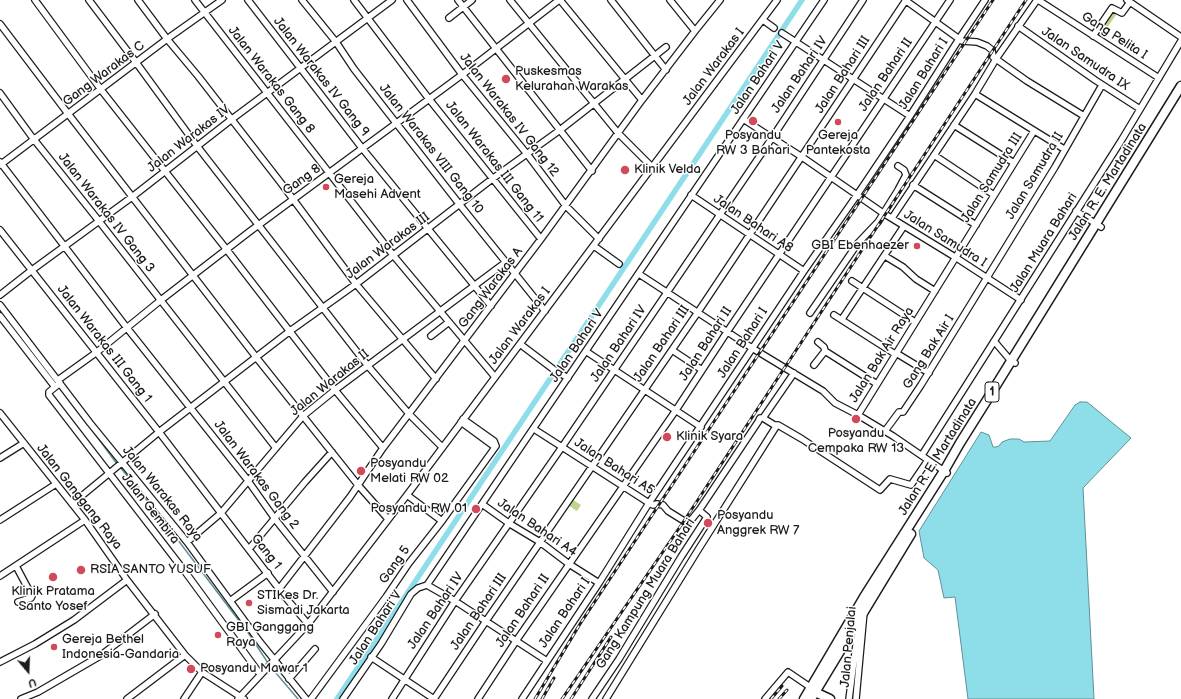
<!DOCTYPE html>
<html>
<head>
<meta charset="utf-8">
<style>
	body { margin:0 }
	#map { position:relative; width:1181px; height:699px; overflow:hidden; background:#fff; font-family:"Balsamiq Sans",sans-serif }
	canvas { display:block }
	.north { position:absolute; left:8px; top:651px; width:40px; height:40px; -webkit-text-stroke:3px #fff; paint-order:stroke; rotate:161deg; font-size:11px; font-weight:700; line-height:16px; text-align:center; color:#1c1c1c }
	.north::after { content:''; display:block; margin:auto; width:14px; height:18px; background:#1c1c1c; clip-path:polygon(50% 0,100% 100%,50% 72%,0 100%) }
</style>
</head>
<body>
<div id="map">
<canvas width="1181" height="699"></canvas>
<div class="north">U</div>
</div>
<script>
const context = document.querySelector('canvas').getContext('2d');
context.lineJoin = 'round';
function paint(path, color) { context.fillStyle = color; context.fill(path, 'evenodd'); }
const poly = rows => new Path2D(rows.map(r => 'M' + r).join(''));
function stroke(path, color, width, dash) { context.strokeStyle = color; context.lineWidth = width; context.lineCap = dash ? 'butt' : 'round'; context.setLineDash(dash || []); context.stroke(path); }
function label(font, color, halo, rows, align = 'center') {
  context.font = font + ' "Balsamiq Sans",sans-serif'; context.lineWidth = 3; context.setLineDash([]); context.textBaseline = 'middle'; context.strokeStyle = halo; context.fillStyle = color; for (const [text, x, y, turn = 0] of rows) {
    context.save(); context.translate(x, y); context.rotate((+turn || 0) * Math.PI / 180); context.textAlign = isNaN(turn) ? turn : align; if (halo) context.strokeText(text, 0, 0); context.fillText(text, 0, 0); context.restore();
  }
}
const green = poly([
	[1112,9,1118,12,1100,38,1095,34],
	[572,499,581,505,577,511,568,505]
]);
const water = poly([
	[1080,402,1087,402,1131,438,1083,488,1094,699,968,699,955,597,944,598,938,570,924,558,919,531,981,432,989,435,993,447,996,447,999,446,1002,442,1010,439,1019,439,1024,442,1050,441,1075,405,1080,402]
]);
const stream = poly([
	[3,314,23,340],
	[47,371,57,384],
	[59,387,79,413],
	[92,430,117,464],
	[120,467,165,523,249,634,268,663],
	[270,666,298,699]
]);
const canal = poly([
	[337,699,802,0]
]);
const minor = poly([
	[35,0,102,91,227,250,335,390,383,448],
	[89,0,135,61,197,146,368,366,410,415,442,447],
	[138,0,167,39,198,76,281,183,356,284,436,379],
	[195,0,393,255,495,377],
	[248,0,362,148,491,306],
	[302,0,336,42,354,69,460,205,545,311],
	[354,0,429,99,541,239],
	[407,0,461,73,527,154,566,206,599,239],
	[458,0,592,171],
	[510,0,618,133,652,167],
	[560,0,642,100],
	[611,0,666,70],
	[670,0,695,31],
	[905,0,962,41,977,42,987,46,992,50,993,57,996,59,1027,81,1084,116],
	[1038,0,1159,78],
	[1127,0,1181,37],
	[449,18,472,0],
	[763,20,774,28],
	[0,24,69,115,256,357,358,485,388,519],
	[1018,26,1095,80,1140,109],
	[782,33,910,116],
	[1093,36,1112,8,1122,13,1130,2],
	[0,93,32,137,95,216,276,448],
	[975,94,1064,149],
	[743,119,802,157,883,213,955,257,1021,300],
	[954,125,1014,163],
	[934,155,994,195],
	[0,162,127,328,246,478,275,519,333,592],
	[0,165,167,39,222,0],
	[913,185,976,225],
	[691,195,804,271],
	[1076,211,1101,227],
	[892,218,975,94,996,59,1037,0],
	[0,230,159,432,286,598,308,624],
	[594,246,619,264],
	[885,256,903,267,916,279,935,291],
	[639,274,752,348,823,391,835,403,858,415,893,436,947,473],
	[852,281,915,322],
	[0,295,32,270,132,197,232,119,392,0],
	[0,305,90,423,187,542,260,642,306,699],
	[810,313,858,243,878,222,898,190,906,175,904,170,898,166],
	[834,315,895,354],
	[0,316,55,387],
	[842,319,904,226],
	[431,336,449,322],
	[994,341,1011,361,1015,363],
	[520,344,553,369,568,378],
	[672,350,702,370],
	[825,351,877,384],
	[587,352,701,427],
	[896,353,929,373],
	[814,365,825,351,824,347,818,342],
	[58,380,97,352,161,300,249,232,463,74,559,0],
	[60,383,49,392,49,395,186,573,260,674],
	[0,413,85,520,127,580,185,655,202,672,244,699],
	[858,415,1034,131],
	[763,418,794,373],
	[461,422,495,447],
	[534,429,649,503,653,505,657,504,663,505,668,511,684,521,687,522,692,519,700,509],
	[885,431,899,412,903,412,921,385,1055,167,1102,85],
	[922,455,1121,141,1181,41],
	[0,458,24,443],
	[407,495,442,521],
	[72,504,159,432,290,331,356,284,492,179,560,130,666,47],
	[482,504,510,524,540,542,569,564,599,583],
	[0,520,56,484],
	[187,542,221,513,303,416,335,390,506,262],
	[249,549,305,482,332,452],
	[16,566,32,596,31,598,18,602],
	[0,576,85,520],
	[427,585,455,601,547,661],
	[279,589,350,497,383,448,541,239,642,100,695,31,720,0],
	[230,601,268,573],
	[371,657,434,699],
	[0,662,35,644,74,620,127,580],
	[289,679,315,649],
	[21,699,38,692,100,656,155,614],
	[127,699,185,655],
	[184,699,202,672],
	[238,699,308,624,407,495,777,0],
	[311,699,386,597,409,563,442,521,496,446,494,441,463,419],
	[343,699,381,644,411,594,418,588,427,585,824,0],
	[392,699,455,601,562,447,772,138,863,0],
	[434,699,486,621,698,312,906,0],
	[478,699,516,641,676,410,727,332,950,0],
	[522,699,599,583,649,503,804,271,857,195,910,116,959,39,985,0],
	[592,699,619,659,681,557,707,517,700,511,700,509,758,422,760,418,763,418,776,426],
	[606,699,698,550,777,425,778,425,802,439,880,490,890,479,911,485,928,460],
	[765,699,788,672,813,689],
	[849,699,859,622],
	[856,699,864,612]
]);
const highway = poly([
	[815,692,830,699],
	[804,699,864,597,944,471,960,443,987,400,1181,86],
	[811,699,911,534]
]);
const rail = poly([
	[535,699,580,624,993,0],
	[542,699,554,678],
	[562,699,684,521,1026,0],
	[571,699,611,637],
	[771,699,782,686],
	[779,699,787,690]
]);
const markers = [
	[506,79,5,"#d1495b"],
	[753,121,5,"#d1495b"],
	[838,122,4,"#d1495b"],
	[625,170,5,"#d1495b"],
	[326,187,4,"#d1495b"],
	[917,246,4,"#d1495b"],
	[856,419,5,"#d1495b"],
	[667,437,5,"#d1495b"],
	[361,471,5,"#d1495b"],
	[476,509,5,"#d1495b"],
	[708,523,5,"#d1495b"],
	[81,570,5,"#d1495b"],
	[53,577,5,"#d1495b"],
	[249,603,4,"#d1495b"],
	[218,635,4,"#d1495b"],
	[54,647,4,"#d1495b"],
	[191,669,5,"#d1495b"]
];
const shields = [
	[992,392,14]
];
const shieldNames = [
	["1",992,392]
];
const streetNames = [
	["Gang Pelita I",1114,36,33],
	["Jalan Samudra IX",1085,59,34],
	["Jalan Warakas I",714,67,-53],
	["Gang Warakas C",104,74,-37],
	["Jalan Bahari I",924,74,-58],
	["Jalan Bahari IV",800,75,-56],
	["Jalan Bahari III",843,75,-57],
	["Jalan Bahari II",886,75,-56],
	["Jalan Warakas IV Gang 9",321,77,52],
	["Jalan Bahari V",758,78,-56],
	["Jalan Warakas Gang 8",271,80,52],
	["Jalan Warakas IV Gang 12",509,115,52],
	["Jalan Warakas IV",189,139,-38],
	["Jalan Warakas VIII Gang 10",431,149,52],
	["Jalan Warakas III Gang 11",494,162,52],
	["Jalan Samudra II",1035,176,-59],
	["Jalan Samudra III",992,178,-58],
	["Gang 8",302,180,-36],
	["Jalan R. E. Martadinata",1108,182,-58],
	["Jalan Warakas IV Gang 3",106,213,52],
	["Jalan Bahari A8",753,224,34],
	["Jalan Samudra I",945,239,32],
	["Jalan Muara Bahari",1044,243,-58],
	["Jalan Warakas III",388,246,-37],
	["Gang Warakas A",491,288,-53],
	["Jalan Warakas I",520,326,-53],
	["Jalan Bahari I",743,343,-57],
	["Jalan Warakas III Gang 1",104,344,52],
	["Jalan Bahari IV",619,344,-56],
	["Jalan Bahari III",662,344,-56],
	["Jalan Bahari II",706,344,-57],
	["Jalan Bahari V",577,346,-56],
	["Gang Bak Air I",929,352,-58],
	["Jalan Bak Air Raya",882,355,-58],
	["Jalan Warakas II",330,383,-39],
	["Jalan R. E. Martadinata",938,457,-58],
	["Jalan Bahari A5",614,467,33],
	["Jalan Warakas Gang 2",256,475,53],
	["Jalan Warakas Raya",162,494,51],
	["Jalan Ganggang Raya",79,497,52],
	["Jalan Gembira",150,509,52],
	["Jalan Bahari A4",537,528,34],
	["Gang 1",266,552,52],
	["Gang 5",395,565,-55],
	["Gang Kampung Muara Bahari",646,594,-58],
	["Jalan Bahari IV",436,611,-56],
	["Jalan Bahari II",523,611,-56],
	["Jalan Bahari III",479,612,-56],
	["Jalan Bahari I",565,613,-56],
	["Jalan Bahari V",376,628,-57],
	["Jalan Penjalai",849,647,-85]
];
const poiNames = [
	["Puskesmas",515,72],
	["Kelurahan Warakas",515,87],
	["Posyandu",753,136,"center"],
	["RW 3 Bahari",753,151,"center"],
	["Gereja",838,136,"center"],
	["Pantekosta",838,151,"center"],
	["Klinik Velda",634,170],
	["Gereja",334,180],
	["Masehi Advent",334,195],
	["GBI Ebenhaezer",909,246,"right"],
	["Posyandu",856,434,"center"],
	["Cempaka RW 13",856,449,"center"],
	["Klinik Syara",676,437],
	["Posyandu",370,464],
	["Melati RW 02",370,479],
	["Posyandu RW 01",467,509,"right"],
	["Posyandu",717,516],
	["Anggrek RW 7",717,531],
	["RSIA SANTO YUSUF",90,570],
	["Klinik Pratama",53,592,"center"],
	["Santo Yosef",53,607,"center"],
	["STIKes Dr.",257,596],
	["Sismadi Jakarta",257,611],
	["GBI Ganggang",226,628],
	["Raya",226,643],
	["Gereja Bethel",62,640],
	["Indonesia-Gandaria",62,655],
	["Posyandu Mawar 1",200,669]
];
paint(green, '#bfd58b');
paint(water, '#8edeea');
stroke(water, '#609098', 1);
stroke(stream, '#609098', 1.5);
stroke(canal, '#8edeea', 5.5);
stroke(minor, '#1c1c1c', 8);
stroke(highway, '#1c1c1c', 11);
stroke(minor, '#fff', 5.5);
stroke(highway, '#fff', 8);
stroke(rail, '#1c1c1c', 3);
stroke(rail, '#fff', 1.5, [4.5]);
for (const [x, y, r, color] of markers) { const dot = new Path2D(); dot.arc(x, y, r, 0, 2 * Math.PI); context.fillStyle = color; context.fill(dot); stroke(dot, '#fff', 1.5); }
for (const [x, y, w] of shields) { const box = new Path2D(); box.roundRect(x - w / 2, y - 10, w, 20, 3); context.fillStyle = '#fff'; context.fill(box); stroke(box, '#1c1c1c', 1); }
label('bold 12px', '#1c1c1c', null, shieldNames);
label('13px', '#1c1c1c', '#fff', streetNames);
label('13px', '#1c1c1c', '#fff', poiNames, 'left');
</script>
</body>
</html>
